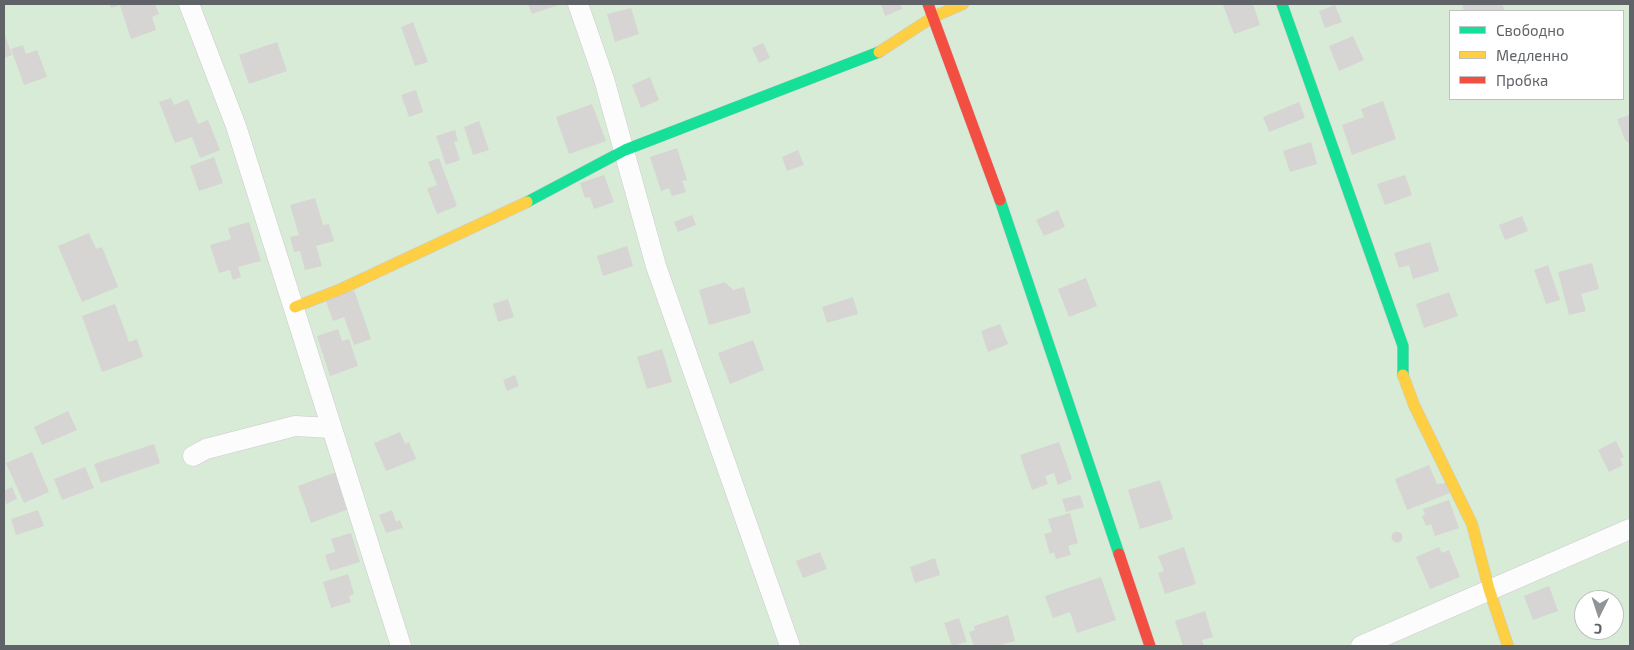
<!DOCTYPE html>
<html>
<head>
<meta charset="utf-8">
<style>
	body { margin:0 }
	#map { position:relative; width:1634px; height:650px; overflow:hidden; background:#efeeea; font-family:"Exo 2",sans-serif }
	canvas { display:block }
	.frame { position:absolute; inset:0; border:5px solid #5f6368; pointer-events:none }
	.legend { position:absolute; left:1449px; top:10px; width:175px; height:90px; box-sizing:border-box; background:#fff; border:1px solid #bfc1c3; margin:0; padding:6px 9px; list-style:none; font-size:15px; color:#5f6368 }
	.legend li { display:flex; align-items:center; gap:10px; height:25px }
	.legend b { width:25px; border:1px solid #bfc1c3 }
	.north { position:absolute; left:1574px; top:590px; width:50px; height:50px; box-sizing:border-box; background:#fff; border:1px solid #bfc1c3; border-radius:50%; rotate:184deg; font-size:14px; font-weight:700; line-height:20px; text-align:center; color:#5f6368 }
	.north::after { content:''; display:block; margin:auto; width:18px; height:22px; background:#919496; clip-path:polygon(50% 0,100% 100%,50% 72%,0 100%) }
</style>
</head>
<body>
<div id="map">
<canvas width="1634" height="650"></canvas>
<div class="frame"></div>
<ul class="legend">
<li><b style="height:6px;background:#16e098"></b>Свободно</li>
<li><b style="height:6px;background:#ffcf43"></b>Медленно</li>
<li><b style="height:6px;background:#f24e42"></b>Пробка</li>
</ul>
<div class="north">С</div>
</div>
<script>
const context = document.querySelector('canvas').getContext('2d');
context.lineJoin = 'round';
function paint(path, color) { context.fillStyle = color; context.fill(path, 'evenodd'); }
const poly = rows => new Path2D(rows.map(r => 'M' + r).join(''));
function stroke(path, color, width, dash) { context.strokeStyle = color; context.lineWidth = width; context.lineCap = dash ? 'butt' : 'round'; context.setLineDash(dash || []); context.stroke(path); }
const green = poly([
	[4,4,1630,4,1630,646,4,646],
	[1450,11,1623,11,1623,99,1450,99],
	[1584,600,1614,600,1614,630,1584,630]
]);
const building = poly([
	[109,4,155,4,159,14,152,17,156,30,131,39,120,5,111,8],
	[528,4,561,4,532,14],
	[881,4,900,4,902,9,885,16],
	[1228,4,1253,4,1260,25,1234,34,1223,5],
	[1462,4,1502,4,1505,11,1464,11],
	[1335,5,1342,22,1325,28,1319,11],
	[631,8,639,34,615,42,607,14],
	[413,22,428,62,415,66,401,27],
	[4,32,12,55,4,58],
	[1353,36,1364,60,1339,71,1329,46],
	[277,42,287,71,249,84,239,55],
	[763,43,770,58,759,63,752,48],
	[23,45,26,54,37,50,47,77,24,85,11,49],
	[650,77,659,100,641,108,632,85],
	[416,90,423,112,409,117,401,95],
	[171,98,174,105,188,99,198,124,208,120,220,150,200,158,192,137,175,143,159,102],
	[1383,101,1396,139,1352,155,1342,125,1364,117,1361,109],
	[1299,102,1305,118,1269,132,1263,117],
	[592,104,606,141,569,154,556,117],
	[1630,115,1630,143,1629,143,1625,140,1617,119],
	[479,121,489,150,473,155,464,127],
	[455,130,458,141,454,142,460,160,446,165,436,136],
	[1311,142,1317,164,1290,172,1283,151],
	[677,148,687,180,682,181,686,192,672,196,669,188,661,191,650,157],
	[798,150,804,165,787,171,782,157],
	[214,157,223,183,199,191,190,166],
	[439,158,457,206,437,214,427,189,437,185,428,162],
	[604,175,614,202,594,209,590,197,585,198,580,183],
	[1405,175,1412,195,1385,205,1377,184],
	[315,198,323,225,329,224,334,241,316,246,322,266,305,270,300,251,294,252,290,237,299,235,290,205],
	[1058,210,1065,227,1044,236,1036,220],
	[692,215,696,225,678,232,674,222],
	[1522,216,1528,231,1505,240,1499,225],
	[249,222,261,261,238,267,241,277,233,280,230,270,219,273,210,245,231,239,228,228],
	[89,233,96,249,102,247,118,287,82,302,58,246],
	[1430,242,1439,271,1413,279,1409,265,1399,268,1394,253],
	[627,246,633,266,603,276,597,256],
	[1592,263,1599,289,1581,294,1586,311,1569,315,1558,272],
	[1548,265,1560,300,1546,304,1534,270],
	[1086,278,1097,306,1069,317,1058,289],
	[725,282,733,290,744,287,751,313,709,325,699,290],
	[354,290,371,339,354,345,344,317,333,321,326,301],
	[1449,292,1458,316,1424,328,1416,304],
	[853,297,858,314,827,323,822,307],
	[508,299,514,317,498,322,493,304],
	[115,304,129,342,137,339,143,357,102,372,82,316],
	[1000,324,1008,344,988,352,981,331],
	[338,329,342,341,349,339,358,366,330,376,317,336],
	[753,340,764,370,730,384,718,353],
	[662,349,672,382,647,389,637,357],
	[515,375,519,386,507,391,503,380],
	[68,411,77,430,42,445,34,427],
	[400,432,405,444,409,442,416,459,386,471,374,443],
	[1616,441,1624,457,1620,459,1623,465,1609,472,1598,450],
	[1059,442,1072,479,1058,485,1054,473,1045,476,1048,484,1032,490,1020,455],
	[154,444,160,463,101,483,94,464],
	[32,452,49,492,24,503,6,463],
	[1429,465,1437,484,1446,483,1450,493,1407,510,1395,479],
	[85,467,94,488,62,500,54,479],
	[336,472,349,509,311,523,298,486],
	[1160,480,1173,519,1140,529,1128,490],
	[12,487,17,499,6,504,4,491],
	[1080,495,1084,507,1066,512,1062,499],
	[1449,500,1459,528,1435,536,1431,524,1426,526,1422,516,1425,515,1423,509],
	[38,510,44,526,16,535,11,519],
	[392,510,396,522,400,520,403,528,386,533,379,515],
	[1070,513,1078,543,1068,546,1071,555,1056,559,1054,552,1050,554,1044,534,1052,532,1048,519],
	'1391.5 537a5.5 5.5 0 1 1 11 0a5.5 5.5 0 1 1-11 0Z',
	[351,533,360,562,330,571,325,555,335,552,331,539],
	[1184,547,1196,584,1165,594,1158,573,1164,571,1158,556],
	[1439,547,1442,553,1449,550,1460,577,1430,589,1416,557],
	[820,552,827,569,803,578,796,561],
	[935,558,940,575,915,583,910,567],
	[348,574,354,594,349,596,351,602,331,608,323,582],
	[1101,577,1116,620,1077,633,1070,612,1053,618,1045,596],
	[1549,586,1558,611,1533,620,1524,596],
	[1205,611,1213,637,1202,640,1204,646,1183,646,1175,621],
	[1008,615,1015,641,997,646,974,646,969,632,975,630,974,626],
	[959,618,967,642,952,646,944,623]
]);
const street = poly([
	[189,4,236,126,401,646],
	[578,4,604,79,656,266,790,646],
	[193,456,206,449,295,426,331,428],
	[1361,646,1630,529]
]);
const fast = poly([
	[1282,4,1403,346,1403,375],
	[1000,200,1119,554],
	[527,202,625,150,879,52]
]);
const slow = poly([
	[879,52,933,17,963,4],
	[295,307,341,289,527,202],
	[1403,375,1414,405,1472,524,1489,589,1508,646]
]);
const jam = poly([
	[928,4,1000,200],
	[1119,554,1150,646]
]);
paint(green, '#d8ebd6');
paint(building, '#d6d5d3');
stroke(street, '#cbcccc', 21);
stroke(fast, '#cacacb', 12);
stroke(slow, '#cacacb', 12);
stroke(jam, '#cacacb', 12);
stroke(street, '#fdfcfc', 20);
stroke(fast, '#16e098', 11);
stroke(slow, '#ffcf43', 11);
stroke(jam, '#f24e42', 11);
</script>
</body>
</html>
